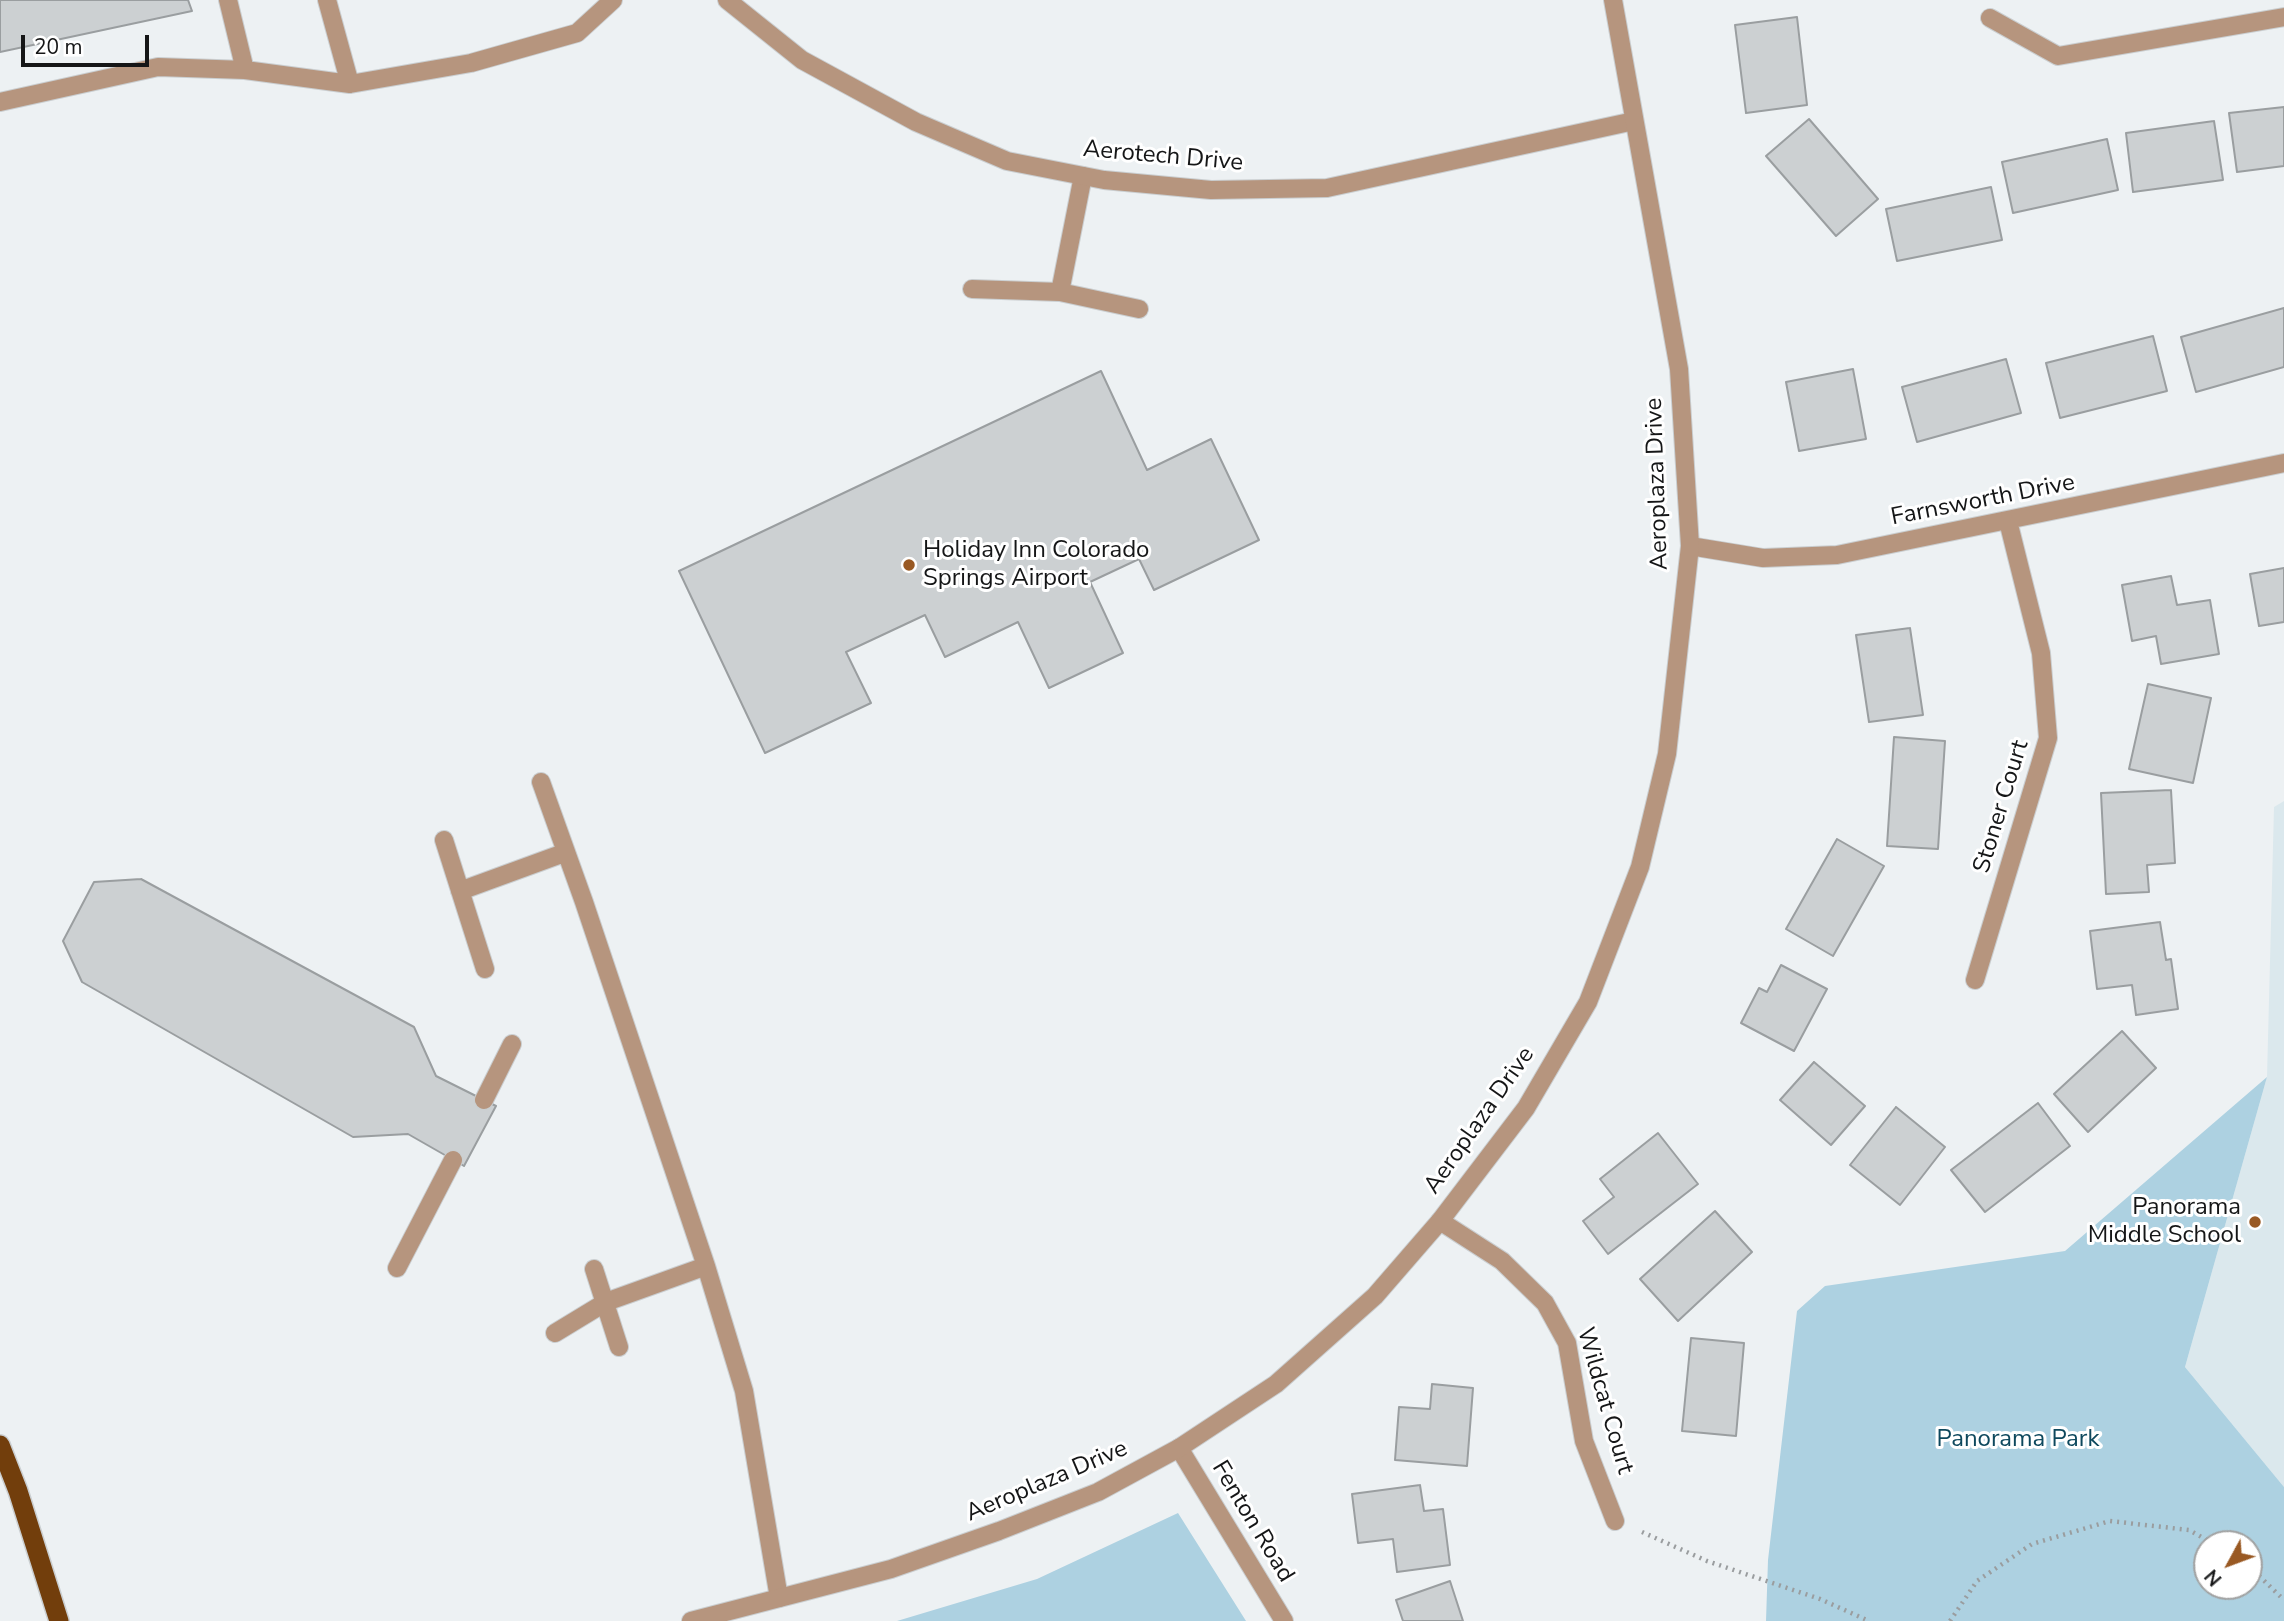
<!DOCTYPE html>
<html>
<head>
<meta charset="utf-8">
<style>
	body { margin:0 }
	#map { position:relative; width:2284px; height:1621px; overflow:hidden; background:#edf1f3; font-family:"Nunito Sans",sans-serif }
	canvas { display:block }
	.north { position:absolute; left:2193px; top:1530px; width:70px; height:70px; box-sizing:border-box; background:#fff; border:2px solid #a1a2a2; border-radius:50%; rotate:229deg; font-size:19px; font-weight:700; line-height:28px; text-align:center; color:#151617 }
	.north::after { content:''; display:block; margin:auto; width:24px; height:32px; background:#995923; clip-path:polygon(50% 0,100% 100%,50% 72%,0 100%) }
	.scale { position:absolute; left:21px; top:35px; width:128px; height:32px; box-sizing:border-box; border:4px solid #151617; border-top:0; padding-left:9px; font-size:21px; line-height:24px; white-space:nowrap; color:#151617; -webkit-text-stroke:5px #fff; paint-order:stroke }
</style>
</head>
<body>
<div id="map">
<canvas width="2284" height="1621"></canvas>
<div class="north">N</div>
<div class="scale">20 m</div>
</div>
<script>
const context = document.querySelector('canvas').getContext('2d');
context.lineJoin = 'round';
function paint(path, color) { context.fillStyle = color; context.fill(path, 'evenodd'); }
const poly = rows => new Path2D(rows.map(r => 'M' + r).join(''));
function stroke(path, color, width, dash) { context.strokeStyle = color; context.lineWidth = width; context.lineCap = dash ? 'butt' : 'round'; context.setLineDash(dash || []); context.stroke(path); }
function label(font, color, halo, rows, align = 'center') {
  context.font = font + ' "Nunito Sans",sans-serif'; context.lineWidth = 6; context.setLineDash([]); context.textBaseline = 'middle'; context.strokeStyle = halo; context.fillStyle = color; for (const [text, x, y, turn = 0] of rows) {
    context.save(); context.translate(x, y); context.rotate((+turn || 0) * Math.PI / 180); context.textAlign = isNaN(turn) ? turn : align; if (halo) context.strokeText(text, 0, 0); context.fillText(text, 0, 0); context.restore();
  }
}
const built = poly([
	[2284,801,2284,1487,2185,1367,2267,1077,2274,807]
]);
const green = poly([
	[2267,1077,2185,1367,2284,1487,2284,1621,1766,1621,1768,1560,1797,1311,1825,1286,2065,1251],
	[2249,1544,2249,1586,2207,1586,2207,1544],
	[1178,1513,1246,1621,897,1621,1037,1579]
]);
const building = poly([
	[0,0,188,0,192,11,0,52,0,0],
	[1797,17,1807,105,1746,113,1735,25,1797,17],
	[2284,107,2284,166,2237,172,2229,113,2284,107],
	[1809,119,1878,199,1836,236,1766,156,1809,119],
	[2214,121,2223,180,2133,192,2126,133,2214,121],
	[2107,139,2118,190,2013,213,2002,162,2107,139],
	[1991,187,2002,240,1897,261,1886,209,1991,187],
	[2284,308,2284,367,2196,392,2181,337,2284,308],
	[2153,336,2167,391,2060,418,2046,363,2153,336],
	[2006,359,2021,413,1917,442,1902,387,2006,359],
	[1853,369,1866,439,1799,451,1786,382,1853,369],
	[1101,371,1147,470,1211,439,1259,540,1154,590,1139,559,1090,582,1123,653,1049,688,1018,622,945,657,925,615,846,652,871,703,765,753,679,571,1101,371],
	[2284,568,2284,622,2259,626,2250,574,2284,568],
	[2171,576,2177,605,2210,600,2219,654,2161,664,2156,636,2132,641,2122,585,2171,576],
	[1910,628,1923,715,1869,722,1856,635,1910,628],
	[2148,684,2211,698,2193,783,2129,769,2148,684],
	[1894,737,1945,741,1938,849,1887,846,1894,737],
	[2171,790,2175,863,2147,865,2149,892,2106,894,2101,793,2171,790],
	[1837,839,1884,866,1833,956,1786,929,1837,839],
	[141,879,414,1027,436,1076,496,1106,464,1166,408,1134,353,1137,82,982,63,941,94,882,141,879],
	[2160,922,2166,960,2171,959,2178,1009,2136,1015,2132,985,2097,989,2090,931,2160,922],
	[1781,965,1827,989,1794,1051,1741,1023,1759,988,1767,992,1781,965],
	[2122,1031,2156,1068,2088,1132,2054,1094,2122,1031],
	[1814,1062,1865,1106,1831,1145,1780,1100,1814,1062],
	[2038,1103,2070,1146,1985,1212,1951,1170,2038,1103],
	[1896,1107,1945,1147,1900,1205,1850,1165,1896,1107],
	[1658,1133,1698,1184,1608,1254,1583,1221,1614,1197,1600,1179,1658,1133],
	[1715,1211,1752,1252,1678,1321,1640,1279,1715,1211],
	[1691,1338,1744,1343,1736,1436,1682,1431,1691,1338],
	[1432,1384,1473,1388,1467,1466,1395,1460,1399,1407,1430,1409,1432,1384],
	[1420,1485,1424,1511,1443,1509,1450,1565,1397,1572,1393,1539,1358,1543,1352,1494,1420,1485],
	[1450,1581,1463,1621,1403,1621,1396,1600,1450,1581]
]);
const path = poly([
	[1642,1532,1707,1561,1820,1599,1869,1621],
	[2249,1566,2284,1600],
	[1950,1621,1977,1581,2032,1544,2110,1521,2189,1530,2214,1544]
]);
const service = poly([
	[228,0,245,70,350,84,471,63,577,33,613,0],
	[327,0,350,84],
	[0,102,158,67,245,70],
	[972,289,1060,292,1139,309],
	[1060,292,1083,176],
	[541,782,584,902,706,1266,744,1391,779,1598],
	[444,840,485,969],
	[460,891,564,853],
	[484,1100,512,1044],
	[397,1268,453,1160],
	[594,1269,619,1347],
	[555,1333,606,1302,706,1266]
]);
const minor = poly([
	[727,0,802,60,916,122,1007,161,1104,180,1211,190,1327,188,1634,121],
	[1990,18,2058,56,2284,17],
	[1690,546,1763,558,1837,555,2284,463],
	[1975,980,2048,738,2041,653,2008,521],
	[1440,1221,1502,1261,1545,1303,1567,1343,1584,1441,1615,1521],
	[1179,1448,1284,1621]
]);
const tertiary = poly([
	[691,1621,891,1569,999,1531,1098,1492,1179,1448,1276,1384,1375,1296,1440,1221,1526,1108,1588,1002,1640,867,1667,754,1690,546,1679,369,1613,0]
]);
const trunk = poly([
	[0,1445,18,1491,59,1621]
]);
const markers = [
	[909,565,7,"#995923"],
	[2255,1222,7,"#995923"]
];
const streetNames = [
	["Aerotech Drive",1163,157,5],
	["Aeroplaza Drive",1658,484,-92],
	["Farnsworth Drive",1983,501,-11],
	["Stoner Court",2002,807,-73],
	["Aeroplaza Drive",1480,1121,-55],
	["Wildcat Court",1604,1401,74],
	["Aeroplaza Drive",1047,1482,-23],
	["Fenton Road",1252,1522,59]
];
const poiNames = [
	["Holiday Inn Colorado",923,551],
	["Springs Airport",923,579],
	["Panorama",2241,1208,"right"],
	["Middle School",2241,1236,"right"]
];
const parkNames = [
	["Panorama Park",2018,1440]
];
paint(built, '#dbe8ed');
paint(green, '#add1e1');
paint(building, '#ccd0d2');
stroke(building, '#9a9ea0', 2);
stroke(service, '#caced0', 20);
stroke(minor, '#caced0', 20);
stroke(tertiary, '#caced0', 20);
stroke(trunk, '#caced0', 22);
stroke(path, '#9a9d9f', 4.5, [2, 5]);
stroke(service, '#b6957e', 18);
stroke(minor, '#b6957e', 18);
stroke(tertiary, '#b6957e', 18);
stroke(trunk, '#723e0c', 19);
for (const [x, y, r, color] of markers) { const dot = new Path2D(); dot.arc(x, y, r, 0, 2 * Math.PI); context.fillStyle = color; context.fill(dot); stroke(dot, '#fff', 2.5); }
label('24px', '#151617', '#fff', streetNames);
label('24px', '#151617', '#fff', poiNames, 'left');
label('24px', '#0d485d', '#fff', parkNames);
</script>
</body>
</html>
